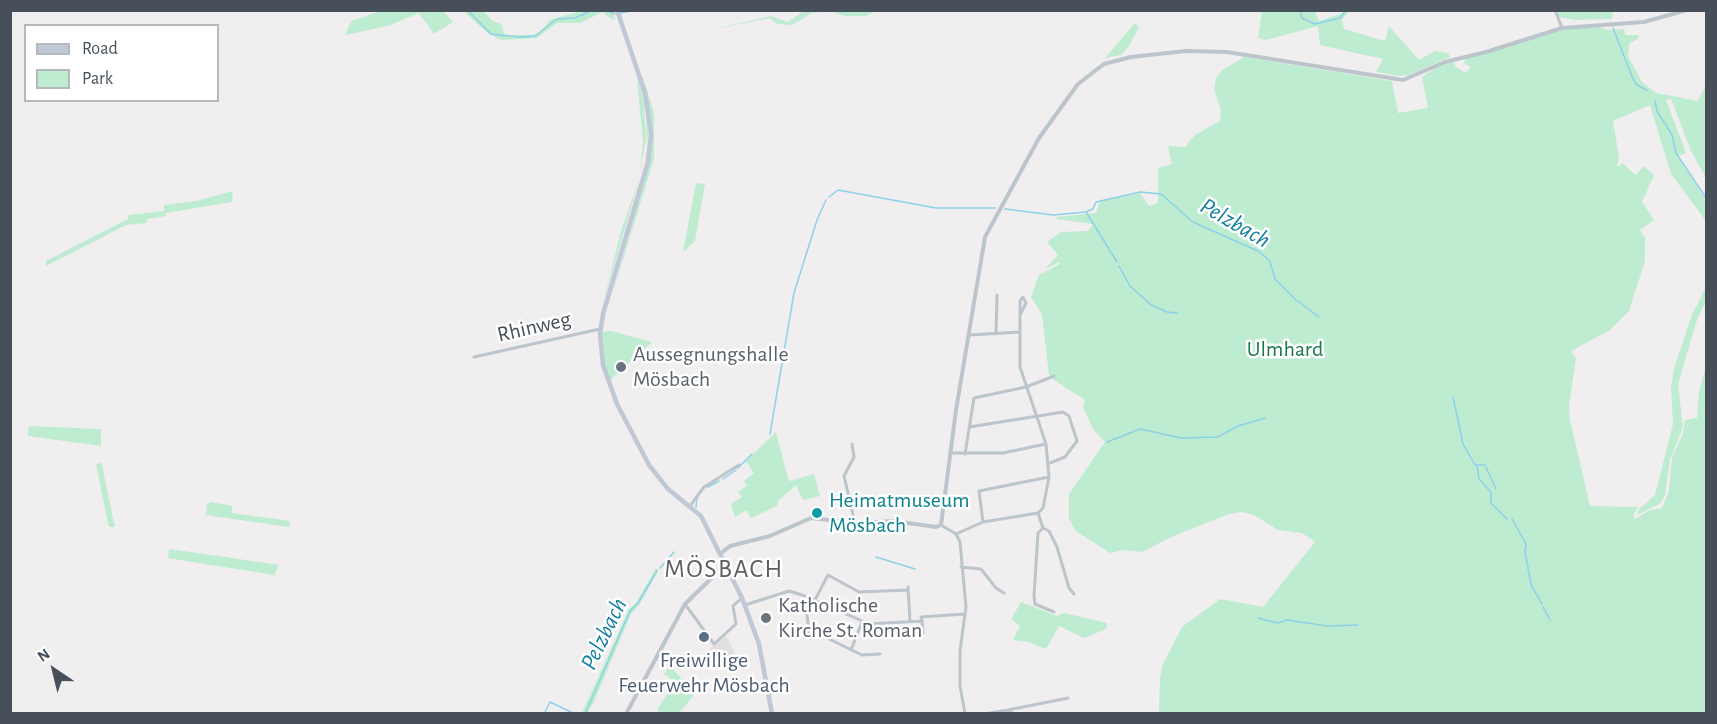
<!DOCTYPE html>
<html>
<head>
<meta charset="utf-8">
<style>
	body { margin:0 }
	#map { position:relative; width:1717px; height:724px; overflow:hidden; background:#f0eeee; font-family:"Alegreya Sans",sans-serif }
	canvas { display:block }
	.frame { position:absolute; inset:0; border:12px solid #47505a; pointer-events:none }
	.legend { position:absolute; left:24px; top:24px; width:195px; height:78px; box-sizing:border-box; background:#fff; border:2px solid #b5b9bd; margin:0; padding:8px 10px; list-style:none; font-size:18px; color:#47505a }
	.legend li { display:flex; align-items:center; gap:12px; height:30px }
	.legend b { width:30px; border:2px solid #b5b9bd }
	.north { position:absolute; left:24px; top:640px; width:60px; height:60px; -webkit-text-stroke:4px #fff; paint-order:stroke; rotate:325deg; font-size:16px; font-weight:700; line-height:24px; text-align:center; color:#47505a }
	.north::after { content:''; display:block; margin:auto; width:21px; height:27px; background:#47505a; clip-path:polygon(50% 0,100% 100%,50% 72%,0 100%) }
</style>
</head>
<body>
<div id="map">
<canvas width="1717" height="724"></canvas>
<div class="frame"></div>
<ul class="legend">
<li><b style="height:8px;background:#bfc8d4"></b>Road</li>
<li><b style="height:16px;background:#beecd1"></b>Park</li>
</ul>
<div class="north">N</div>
</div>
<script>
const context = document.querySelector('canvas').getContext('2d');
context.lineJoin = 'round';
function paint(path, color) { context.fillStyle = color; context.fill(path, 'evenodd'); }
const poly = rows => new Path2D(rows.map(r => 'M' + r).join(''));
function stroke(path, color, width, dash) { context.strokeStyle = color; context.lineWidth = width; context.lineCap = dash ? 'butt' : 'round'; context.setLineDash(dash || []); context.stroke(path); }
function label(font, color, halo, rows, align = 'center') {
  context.font = font + ' "Alegreya Sans",sans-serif'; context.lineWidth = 5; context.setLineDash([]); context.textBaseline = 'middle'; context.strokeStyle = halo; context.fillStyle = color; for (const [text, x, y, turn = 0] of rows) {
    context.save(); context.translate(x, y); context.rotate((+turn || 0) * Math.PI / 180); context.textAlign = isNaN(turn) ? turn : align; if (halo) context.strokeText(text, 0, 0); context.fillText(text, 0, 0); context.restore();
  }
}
const education = poly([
	[726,635,735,653,718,663,709,650]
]);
const green = poly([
	[805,10,875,11,866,16,845,16,830,11,812,13,792,25,777,24,770,18,710,30,771,16,788,22],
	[381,11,443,11,453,22,434,34,419,13,388,26,345,35,351,21],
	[463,11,484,11,491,20,501,24,505,35,533,35,541,31,550,20,581,11,613,11,615,18,613,20,602,12,581,23,557,23,537,38,501,40,489,34],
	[1262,11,1315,11,1319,21,1349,11,1342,20,1344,29,1385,41,1389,26,1419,60,1435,51,1448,53,1450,57,1409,75,1398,76,1376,72,1383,59,1320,45,1318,26,1266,40,1258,38],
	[1556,11,1613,11,1612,19,1575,20,1559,17],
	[1135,23,1139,27,1129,46,1121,55,1105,58],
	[1599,27,1608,30,1624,29,1625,35,1638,35,1639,38,1629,44,1628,56,1642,82,1656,93,1698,101,1706,84,1706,178,1691,151,1671,99,1666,100,1686,153,1677,156,1706,200,1706,221,1671,174,1650,105,1613,121,1619,158,1617,165,1619,167,1622,163,1636,175,1643,166,1654,175,1642,202,1654,220,1640,230,1645,238,1645,261,1629,311,1610,330,1571,351,1576,358,1569,406,1570,420,1590,506,1638,507,1633,516,1635,519,1650,510,1662,508,1669,491,1672,457,1683,434,1685,420,1697,418,1699,392,1706,365,1706,713,1159,713,1160,678,1163,664,1182,627,1220,599,1263,607,1315,542,1302,533,1278,530,1254,515,1242,512,1229,514,1171,537,1142,552,1122,550,1110,553,1076,531,1069,519,1069,494,1105,442,1093,429,1083,407,1085,400,1054,380,1049,375,1042,315,1031,297,1039,275,1060,264,1059,262,1045,269,1058,255,1047,242,1061,232,1088,231,1093,224,1057,219,1057,217,1096,213,1100,201,1140,193,1149,206,1158,203,1158,168,1172,164,1168,146,1185,147,1195,135,1220,121,1221,111,1214,89,1216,78,1221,71,1244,57,1392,81,1398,113,1428,108,1422,77,1435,68,1453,61,1456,67,1465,73,1471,67,1464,63,1465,59,1566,29],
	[643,77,654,113,654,159,609,305,646,174,651,124],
	[637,81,640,84,647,112,648,133,647,153,603,304,621,231,642,171,647,150,646,113,638,83,644,107,646,138,640,171,643,141],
	[696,183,705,184,695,241,683,252],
	[233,191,232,202,166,213,166,216,147,219,147,223,126,225,46,266,46,261,128,219,129,215,164,211,164,205,196,201],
	[1706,287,1706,301,1697,320,1678,384,1683,427,1670,460,1665,495,1661,503,1637,515,1639,509,1655,495,1673,424,1671,388,1674,368,1692,315],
	[611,331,652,342,610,380,603,357,602,332],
	[29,426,101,429,101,446,28,436],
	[776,432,788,479,790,481,814,474,820,496,803,500,796,485,778,501,777,506,751,518,746,510,735,517,731,504,742,497,738,492,747,486,744,481,754,473,746,461],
	[102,463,106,486,115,527,109,527,100,484,96,464],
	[212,502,232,506,232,513,290,521,289,527,206,515,207,504],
	[169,549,225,557,279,565,274,575,168,558],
	[656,568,658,570,640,604,631,614,593,704,587,713,582,713,629,609,636,603],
	[1021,602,1057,616,1064,613,1107,623,1106,629,1084,638,1059,626,1046,649,1029,642,1013,640,1020,626,1011,619],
	[670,666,695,694,679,713,662,713,657,710,675,682,664,674]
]);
const stream = poly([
	[467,10,491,34,520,37,535,36,557,19,575,18,593,10],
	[605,10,615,14],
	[1300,10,1302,18,1315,24,1340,18,1346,10],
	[620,13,637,10],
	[1613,28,1633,79,1637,85,1647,90],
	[1655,101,1657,111,1672,135,1676,153,1706,198],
	[829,197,838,190,936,208,995,208],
	[1005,209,1053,215,1086,212,1093,209,1096,202,1140,192,1161,194,1193,222,1258,251,1270,261,1275,279,1296,300,1319,317],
	[1086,212,1117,262],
	[1119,266,1130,286,1151,305,1167,312,1177,313],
	[1453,397,1463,444,1475,465,1485,465,1496,489],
	[770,434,794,293,817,220,826,200],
	[1107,442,1140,429,1181,438,1218,437,1238,426,1265,418],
	[1477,466,1479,479,1491,492,1491,503,1507,519],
	[738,468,752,454],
	[723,479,736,470],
	[708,487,719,481],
	[696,507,697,498],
	[1512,519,1526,544,1525,551,1531,585,1542,604],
	[876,557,915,569],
	[660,568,674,552],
	[1543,607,1550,620],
	[1258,618,1278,623,1287,620,1327,626,1358,625],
	[544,714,550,702,575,714],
	[585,714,630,611,638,603,657,571]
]);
const minor = poly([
	[1555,10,1562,28],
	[1020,315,1026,303,1023,297,1020,301,1020,332],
	[996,334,997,295],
	[474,357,600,329],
	[969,427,1063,412,1069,416,1077,441,1065,457,1050,463],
	[852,444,854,457,844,476,855,523],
	[950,453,1003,453,1046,444],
	[965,454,974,398,1026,387,1054,376],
	[690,506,704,487,739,465],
	[1038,513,1043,528,1049,531,1057,547,1069,588,1074,594],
	[983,522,979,491,1049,477],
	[941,525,956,534,960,542,966,607,960,651,960,686,965,714],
	[1043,528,1038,533,1034,596,1035,604,1054,612],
	[956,534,983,522,1038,513,1043,508,1049,477,1046,444,1020,367,1020,332,969,335],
	[961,567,981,569,996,588,1004,593],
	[908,587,910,621],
	[685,604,714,644,736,624,733,606,742,598],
	[745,605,789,591,805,596,869,624,922,621,921,617,965,614],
	[922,621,923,633],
	[851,650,862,622],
	[880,654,862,655,825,637,810,638,807,615,828,575,859,592,908,590],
	[1008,710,1068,698],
	[984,714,1008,710,1013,714]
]);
const tertiary = poly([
	[720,554,730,546,770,536,811,518,855,523,894,521,936,527,941,525,956,410,985,237,1039,138,1078,84,1104,64,1131,57,1186,51,1227,52,1403,80,1445,62,1486,52,1562,28,1644,22,1687,10],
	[626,714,685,604,725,565]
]);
const secondary = poly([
	[617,10,645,93,651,134,648,162,603,314,600,334,603,365,617,404,649,465,668,489,701,516,742,598,759,644,772,714]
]);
const markers = [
	[621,367,6,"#6b7280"],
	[817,513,6,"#0f9aa8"],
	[766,618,6,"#6b7280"],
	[704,637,6,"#5c6f8a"]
];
const streetNames = [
	["Rhinweg",534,327,-13]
];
const parkNames = [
	["Ulmhard",1285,349]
];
const worshipNames = [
	["Aussegnungshalle",633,354],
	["Mösbach",633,379],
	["Katholische",778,605],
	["Kirche St. Roman",778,630]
];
const cultureNames = [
	["Heimatmuseum",829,500],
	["Mösbach",829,525]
];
const serviceNames = [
	["Freiwillige",704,660],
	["Feuerwehr Mösbach",704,685]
];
const waterNames = [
	["Pelzbach",1235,223,30],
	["Pelzbach",604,634,-64]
];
const quarterNames = [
	["MÖSBACH",724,569]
];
paint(education, '#e1dfdf');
paint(green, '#beecd1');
stroke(stream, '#8dd1e8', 1.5);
stroke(minor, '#bdc5cc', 3);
stroke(tertiary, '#bdc5cc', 4);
stroke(secondary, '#bfc8d4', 4.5);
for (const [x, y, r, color] of markers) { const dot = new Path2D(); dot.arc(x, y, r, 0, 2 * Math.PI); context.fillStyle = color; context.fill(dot); stroke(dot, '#fff', 2); }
label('22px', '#47505a', '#fff', streetNames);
label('22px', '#1b784d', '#fff', parkNames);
label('22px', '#5b616d', '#fff', worshipNames, 'left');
label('22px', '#0d838f', '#fff', cultureNames, 'left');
label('22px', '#4e5e75', '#fff', serviceNames);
label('italic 24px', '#137fa2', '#fff', waterNames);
context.letterSpacing = '1.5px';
label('26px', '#5b5e62', '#fff', quarterNames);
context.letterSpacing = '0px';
</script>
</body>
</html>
